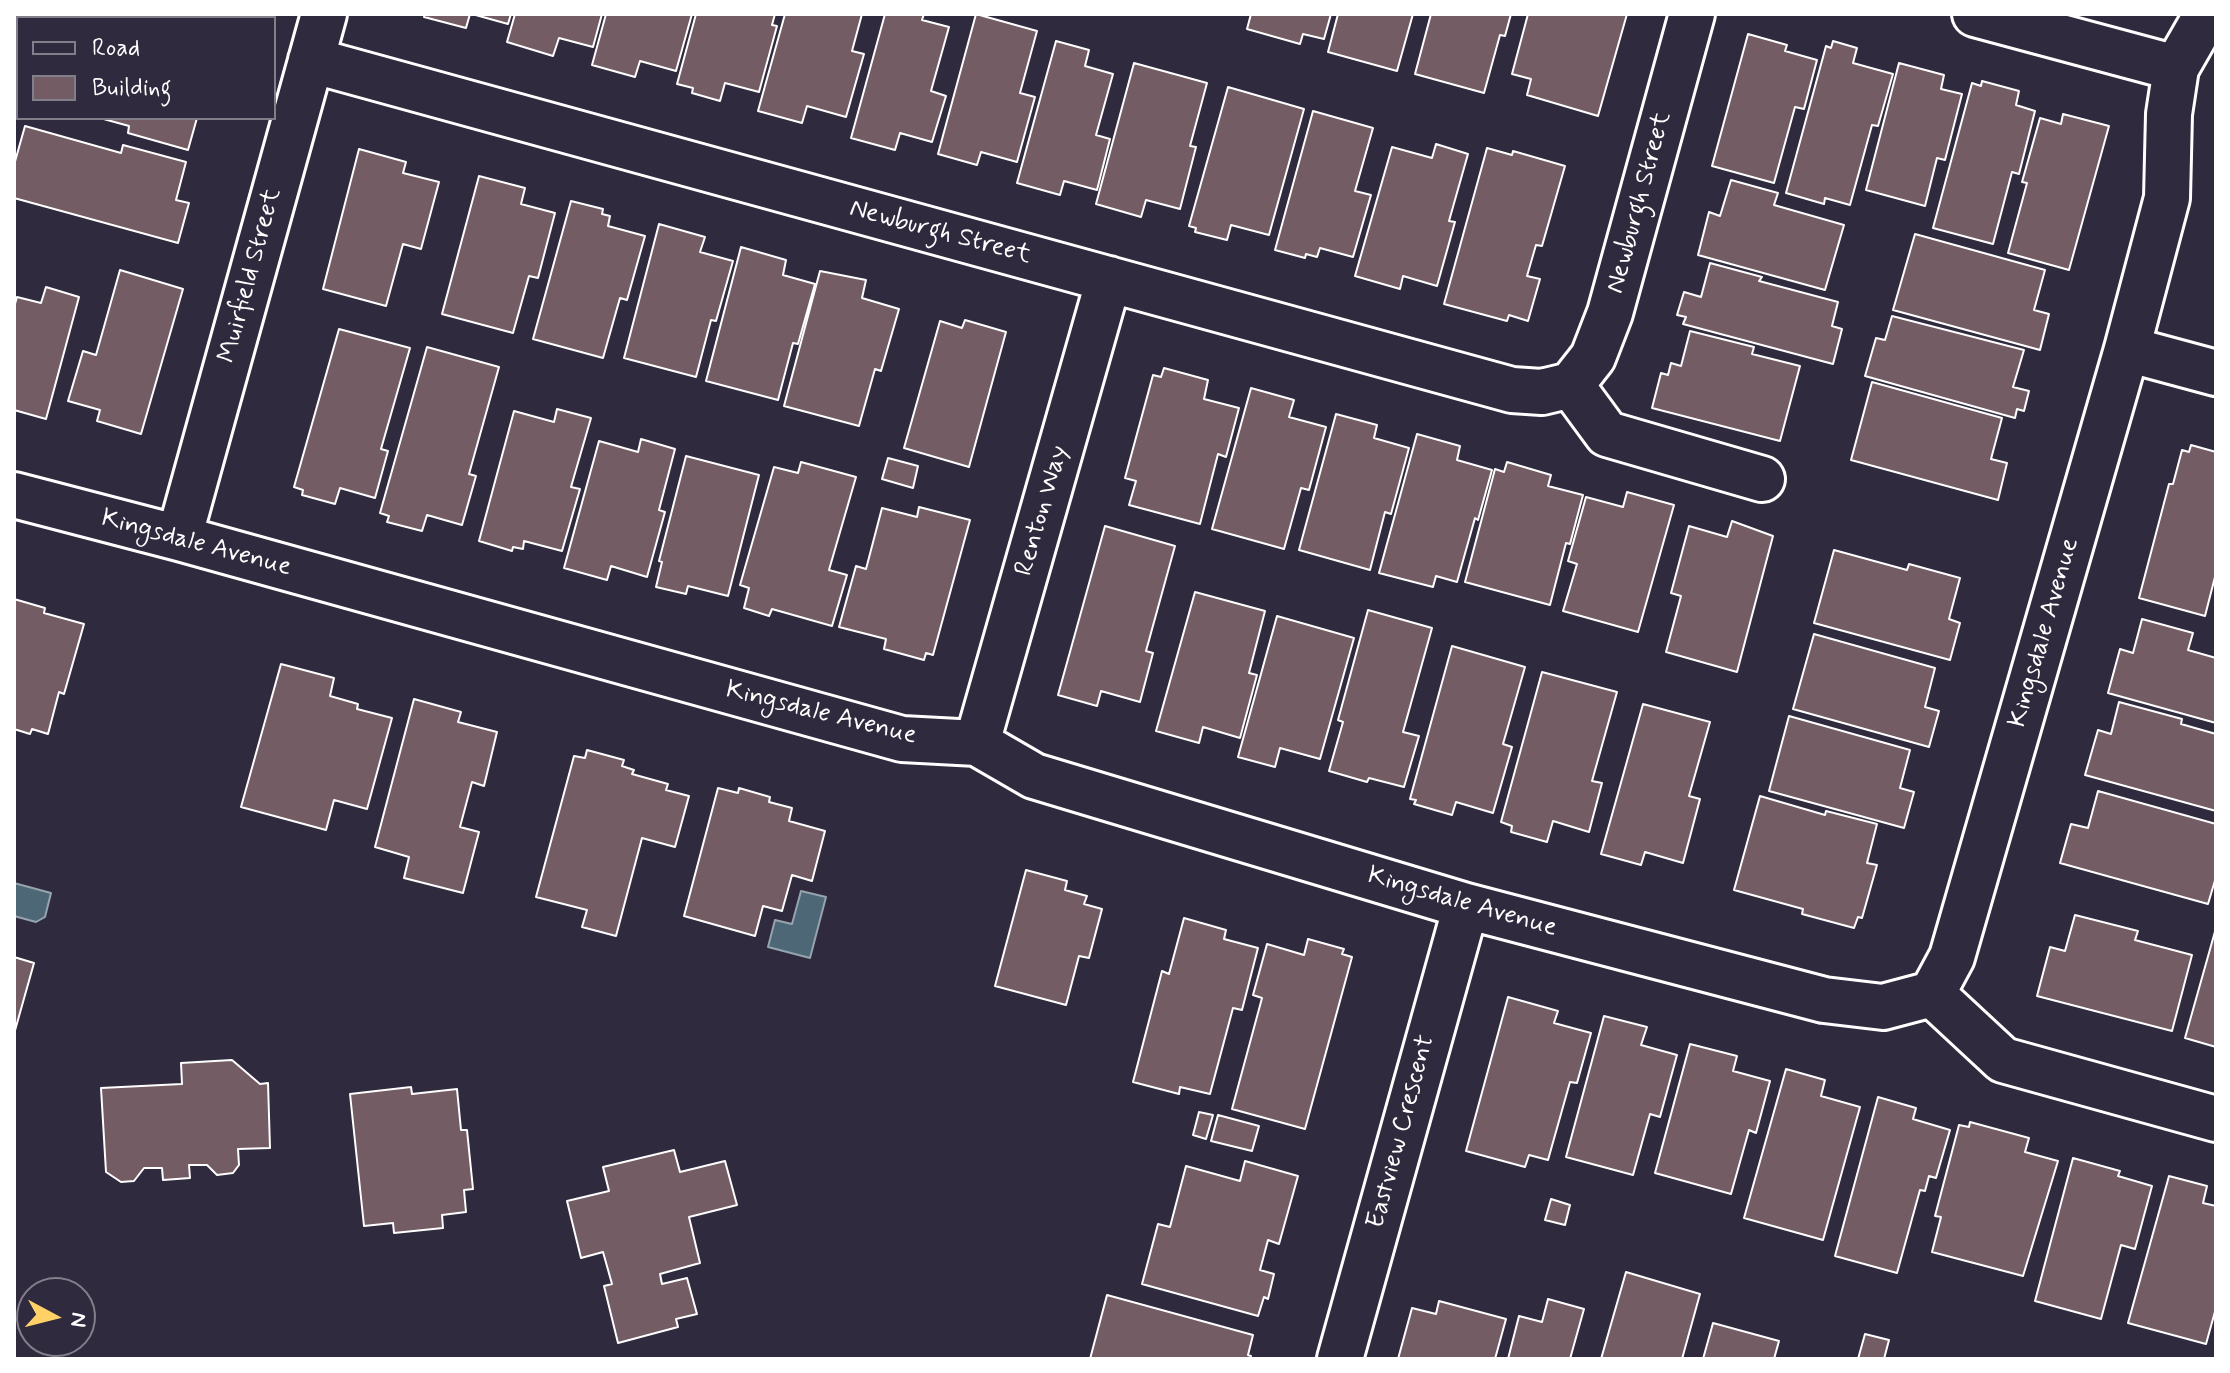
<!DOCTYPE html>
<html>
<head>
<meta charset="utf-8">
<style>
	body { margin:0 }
	#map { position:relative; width:2230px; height:1373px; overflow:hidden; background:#2f2a3d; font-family:Mynerve,sans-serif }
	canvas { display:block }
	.frame { position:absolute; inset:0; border:16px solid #fff; pointer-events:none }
	.legend { position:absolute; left:16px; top:16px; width:260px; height:104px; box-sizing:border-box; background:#2f2a3d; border:2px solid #827f8b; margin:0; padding:10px 14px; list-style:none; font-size:24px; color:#fff }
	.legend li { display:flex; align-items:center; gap:16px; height:40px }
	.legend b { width:40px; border:2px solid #827f8b }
	.north { position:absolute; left:16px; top:1277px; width:80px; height:80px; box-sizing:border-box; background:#2f2a3d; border:2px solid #827f8b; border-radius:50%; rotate:97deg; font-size:22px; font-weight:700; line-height:32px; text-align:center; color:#fff }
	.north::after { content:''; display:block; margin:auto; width:28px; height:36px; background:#ffd166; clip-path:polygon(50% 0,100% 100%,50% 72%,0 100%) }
</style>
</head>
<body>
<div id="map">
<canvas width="2230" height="1373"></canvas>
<div class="frame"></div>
<ul class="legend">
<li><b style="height:10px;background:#2f2a3d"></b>Road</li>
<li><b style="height:22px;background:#745c64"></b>Building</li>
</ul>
<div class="north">N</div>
</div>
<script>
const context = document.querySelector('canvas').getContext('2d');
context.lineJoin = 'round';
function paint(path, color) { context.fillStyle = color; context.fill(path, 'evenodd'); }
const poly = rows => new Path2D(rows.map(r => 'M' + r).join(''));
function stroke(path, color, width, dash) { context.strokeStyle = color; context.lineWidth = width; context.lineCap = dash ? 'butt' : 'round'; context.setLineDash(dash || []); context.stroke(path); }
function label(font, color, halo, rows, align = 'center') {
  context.font = font + ' Mynerve,sans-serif'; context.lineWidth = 7; context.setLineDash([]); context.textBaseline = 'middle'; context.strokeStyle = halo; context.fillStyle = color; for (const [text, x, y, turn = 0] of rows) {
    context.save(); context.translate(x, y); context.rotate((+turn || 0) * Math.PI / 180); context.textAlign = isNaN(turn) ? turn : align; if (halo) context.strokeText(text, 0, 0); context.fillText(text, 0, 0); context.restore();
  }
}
const water = poly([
	[14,883,51,893,45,917,36,922,14,916,14,883],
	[801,891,826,897,810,958,768,947,775,920,792,924,801,891]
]);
const building = poly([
	[98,14,243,14,242,18,97,18,98,14],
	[425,14,470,14,466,28,424,17,425,14],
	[472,14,511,14,508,24,472,14],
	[515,14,602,14,593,47,559,38,553,56,507,42,515,14],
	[606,14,692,14,676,71,640,61,635,77,592,65,606,14],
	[696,14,775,14,772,25,777,26,759,92,725,83,720,101,692,93,693,88,677,84,696,14],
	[785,14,862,14,852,51,864,54,846,117,807,106,802,123,758,111,785,14],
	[885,14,924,14,922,20,949,27,931,91,946,96,932,142,900,133,895,150,851,138,885,14],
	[976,14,1037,31,1020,93,1035,97,1017,162,981,152,977,165,938,154,976,14],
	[1251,14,1331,14,1324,39,1303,34,1300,44,1247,29,1251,14],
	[1338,14,1413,14,1397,71,1328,52,1338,14],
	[1431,14,1511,14,1505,36,1500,35,1484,93,1415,74,1431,14],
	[1528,14,1627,14,1598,116,1527,95,1531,79,1512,74,1528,14],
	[1748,34,1787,45,1785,51,1817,60,1804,109,1795,107,1774,183,1712,166,1748,34],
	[1056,41,1089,50,1085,66,1113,74,1096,135,1110,139,1097,190,1064,181,1060,195,1017,183,1056,41],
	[1833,41,1857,48,1853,63,1893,74,1878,126,1872,125,1850,205,1825,198,1824,204,1786,193,1826,46,1831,48,1833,41],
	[1134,63,1207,83,1190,146,1196,147,1180,209,1146,200,1141,217,1096,204,1134,63],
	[1899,63,1944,75,1941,89,1962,94,1945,160,1937,158,1925,206,1866,190,1899,63],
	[1982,81,2019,91,2016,105,2035,111,2019,174,2012,172,1993,244,1933,228,1972,83,1981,86,1982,81],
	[1228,87,1304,109,1269,235,1231,225,1227,240,1195,232,1196,228,1189,226,1228,87],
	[1313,111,1373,128,1355,191,1371,195,1353,257,1320,248,1317,257,1306,254,1305,258,1275,250,1313,111],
	[2063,114,2109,126,2069,270,2008,253,2027,183,2022,182,2040,118,2061,124,2063,114],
	[100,118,197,118,188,150,128,133,129,126,100,118],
	[25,126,121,153,123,145,186,162,176,200,189,203,178,243,14,198,14,165,25,126],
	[1436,144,1468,154,1449,221,1455,222,1437,286,1403,276,1400,289,1355,276,1392,147,1432,158,1436,144],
	[1487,148,1512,155,1513,151,1565,166,1542,246,1536,245,1527,276,1540,279,1528,321,1509,315,1507,321,1444,304,1487,148],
	[359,149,406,162,403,173,439,182,421,249,403,244,386,306,323,289,359,149],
	[479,176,525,188,521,204,555,213,538,278,529,276,513,333,442,314,479,176],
	[1731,180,1778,193,1774,205,1844,225,1825,290,1698,255,1709,212,1720,216,1731,180],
	[571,201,603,209,602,214,610,216,608,226,645,236,627,300,620,298,603,358,533,339,571,201],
	[659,224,705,237,700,252,733,261,716,321,711,320,696,377,624,358,659,224],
	[1915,234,2045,270,2034,310,2049,314,2040,350,1893,310,1915,234],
	[741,247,786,260,783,275,815,284,798,344,793,343,778,400,706,381,741,247],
	[1710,263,1762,277,1759,281,1838,302,1832,326,1842,329,1833,364,1683,324,1686,317,1677,315,1684,292,1701,297,1710,263],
	[120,270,183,289,141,434,97,421,100,410,68,401,83,351,96,355,120,270],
	[820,271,866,280,862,298,899,309,881,371,875,369,859,426,784,406,820,271],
	[46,287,79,297,46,419,14,410,14,307,17,297,41,303,46,287],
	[1892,316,2024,350,2013,387,2029,391,2024,411,2017,409,2015,418,1865,376,1876,338,1885,340,1892,316],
	[965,320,1006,332,969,467,904,448,940,321,962,328,965,320],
	[339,329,410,348,381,449,388,451,375,498,340,488,335,504,302,495,303,490,294,487,339,329],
	[1690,331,1754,347,1752,354,1800,366,1780,441,1652,408,1661,373,1668,375,1671,363,1681,366,1690,331],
	[427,347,499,367,469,474,476,476,462,525,427,515,422,531,387,522,389,516,380,513,427,347],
	[1164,368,1208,380,1204,399,1239,408,1226,457,1218,454,1200,524,1129,505,1136,481,1125,478,1153,375,1161,377,1164,368],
	[1872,382,2002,418,1991,459,2007,463,1998,500,1851,460,1872,382],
	[1251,388,1294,400,1289,417,1326,427,1309,490,1301,488,1284,549,1212,529,1251,388],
	[557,409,591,418,571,487,580,489,562,551,524,541,523,549,513,547,512,551,479,541,514,411,554,422,557,409],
	[1336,414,1377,425,1374,438,1409,448,1391,514,1385,512,1370,570,1299,550,1336,414],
	[1417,434,1460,446,1457,460,1492,470,1478,520,1475,518,1457,582,1436,576,1433,587,1379,573,1417,434],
	[641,439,675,449,659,510,665,512,647,577,611,566,607,580,564,568,599,441,638,452,641,439],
	[2191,445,2216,452,2216,573,2205,616,2139,598,2169,484,2173,484,2182,450,2189,452,2191,445],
	[686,456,759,475,728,596,688,586,686,594,656,587,662,562,659,561,686,456],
	[888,458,918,466,913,488,882,479,888,458],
	[801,462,856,477,829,570,847,575,832,626,772,609,769,616,744,608,749,588,740,585,774,467,798,473,801,462],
	[1507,462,1551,475,1548,486,1583,495,1570,544,1566,543,1550,605,1465,582,1495,469,1504,472,1507,462],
	[1627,492,1674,505,1638,632,1563,611,1577,564,1568,561,1586,497,1623,507,1627,492],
	[919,507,970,520,933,655,926,653,924,660,884,649,886,639,839,627,856,566,866,569,882,508,917,517,919,507],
	[1732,521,1773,536,1737,672,1666,652,1681,596,1671,593,1689,526,1727,537,1732,521],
	[1105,526,1175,546,1146,651,1153,653,1140,702,1101,691,1097,706,1058,695,1105,526],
	[1834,550,1907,570,1909,564,1960,578,1949,619,1960,623,1950,660,1814,623,1834,550],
	[1195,592,1265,611,1249,673,1257,675,1240,738,1203,727,1199,743,1156,731,1195,592],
	[14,599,45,608,44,613,84,624,64,694,59,692,48,734,32,729,30,734,14,729,14,599],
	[1368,610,1432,628,1403,732,1419,736,1404,787,1369,778,1367,782,1329,771,1343,722,1338,720,1368,610],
	[1277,616,1354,638,1320,759,1280,748,1275,767,1238,757,1277,616],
	[2142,619,2193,633,2188,650,2216,658,2216,723,2108,693,2120,649,2133,653,2142,619],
	[1814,634,1935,668,1925,707,1939,711,1929,747,1793,709,1814,634],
	[1452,646,1525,667,1503,744,1512,747,1493,813,1456,802,1452,815,1414,804,1416,800,1410,799,1452,646],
	[281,664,334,678,330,696,358,704,357,709,392,718,367,809,334,800,326,830,241,807,281,664],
	[1542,672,1617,692,1592,781,1602,783,1589,832,1553,821,1547,842,1511,832,1512,826,1501,822,1542,672],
	[414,699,461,712,458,722,497,732,484,786,472,782,460,827,479,832,463,893,404,878,409,857,375,847,414,699],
	[2119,702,2182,719,2181,724,2216,734,2216,811,2085,775,2098,730,2111,734,2119,702],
	[1643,704,1710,722,1689,796,1700,799,1683,863,1645,852,1641,865,1601,854,1643,704],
	[1789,716,1910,750,1900,788,1914,792,1904,828,1769,791,1789,716],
	[587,750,624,760,622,766,634,770,632,774,668,784,666,790,689,796,675,847,642,838,616,936,582,927,587,910,536,897,574,756,585,758,587,750],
	[718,788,738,793,739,788,770,797,769,802,792,808,789,821,825,831,812,881,792,875,782,911,763,906,755,936,684,916,718,788],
	[2098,791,2216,824,2216,877,2208,904,2060,863,2071,824,2088,828,2098,791],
	[1760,796,1825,815,1826,811,1877,824,1867,863,1877,865,1862,918,1858,917,1854,928,1802,914,1803,909,1734,890,1760,796],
	[1026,870,1067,881,1065,890,1087,896,1084,904,1102,909,1089,958,1079,956,1066,1005,995,986,1026,870],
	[2075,915,2138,931,2135,940,2192,955,2172,1031,2037,996,2050,947,2065,951,2075,915],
	[1184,918,1226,930,1224,939,1258,948,1242,1010,1233,1008,1210,1094,1180,1087,1179,1094,1133,1082,1162,971,1169,974,1184,918],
	[2216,928,2216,1047,2185,1038,2216,928],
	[1308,939,1344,949,1342,954,1352,957,1305,1129,1232,1109,1262,998,1253,995,1267,944,1304,955,1308,939],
	[14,957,34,963,14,1034,14,957],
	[1508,997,1558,1011,1554,1023,1591,1033,1577,1083,1570,1082,1548,1160,1529,1155,1525,1167,1466,1151,1508,997],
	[1604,1016,1647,1027,1641,1045,1677,1055,1660,1117,1650,1114,1633,1175,1566,1157,1604,1016],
	[1690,1044,1737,1056,1733,1071,1770,1081,1756,1133,1749,1130,1731,1194,1655,1173,1690,1044],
	[232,1060,260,1084,268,1083,270,1148,238,1149,239,1165,233,1173,217,1175,207,1165,189,1165,190,1178,163,1180,162,1168,144,1168,134,1181,121,1182,106,1172,101,1088,182,1084,181,1063,232,1060],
	[1786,1069,1825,1080,1821,1096,1860,1107,1823,1240,1744,1218,1786,1069],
	[411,1087,412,1094,457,1089,461,1130,467,1130,473,1189,464,1190,466,1212,442,1215,443,1228,394,1233,393,1223,364,1226,350,1094,411,1087],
	[1878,1097,1916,1108,1913,1119,1950,1130,1936,1178,1929,1176,1925,1191,1920,1190,1897,1273,1835,1256,1878,1097],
	[1199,1112,1213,1115,1206,1139,1193,1135,1199,1112],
	[1218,1115,1259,1126,1252,1151,1211,1141,1218,1115],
	[1970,1122,2029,1138,2025,1152,2058,1161,2023,1276,1932,1252,1941,1217,1935,1216,1959,1125,1969,1127,1970,1122],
	[674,1150,680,1172,725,1161,737,1205,689,1217,700,1263,660,1274,662,1284,687,1278,697,1314,676,1319,678,1327,618,1343,604,1286,612,1284,603,1252,581,1258,567,1201,609,1191,603,1167,674,1150],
	[2073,1158,2120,1171,2118,1176,2152,1186,2135,1249,2121,1245,2101,1319,2035,1301,2073,1158],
	[1245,1161,1298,1176,1279,1244,1268,1240,1260,1270,1274,1274,1268,1299,1264,1297,1258,1316,1142,1284,1158,1224,1170,1227,1186,1166,1240,1181,1245,1161],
	[2169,1176,2207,1186,2203,1203,2216,1206,2216,1308,2206,1344,2128,1323,2169,1176],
	[1551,1199,1570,1205,1565,1225,1545,1220,1551,1199],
	[1626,1272,1700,1294,1682,1359,1601,1359,1626,1272],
	[1107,1295,1253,1335,1248,1355,1251,1356,1250,1359,1090,1359,1107,1295],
	[1548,1299,1584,1309,1570,1359,1508,1359,1519,1316,1542,1322,1548,1299],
	[1439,1301,1506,1319,1495,1359,1398,1359,1412,1308,1436,1314,1439,1301],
	[1713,1323,1779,1341,1774,1359,1703,1359,1713,1323],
	[1865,1334,1889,1340,1884,1359,1858,1359,1865,1334]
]);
const minor = poly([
	[1975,14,2176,68],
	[311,60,1512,390,1542,392,1571,385,1593,357,1610,313,1692,14],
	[2127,349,2216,373],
	[1571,385,1607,434,1762,479],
	[14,495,179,538,902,739,977,743,1034,776,1466,906,1824,1000,1883,1007,1932,994,1952,957,2127,349,2167,198,2169,114,2176,68,2207,14],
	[179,538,324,14],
	[977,743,1109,279],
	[1932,994,2003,1060,2216,1119],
	[1340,1359,1466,906]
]);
const streetNames = [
	["Newburgh Street",1640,203,-75],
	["Newburgh Street",940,233,15],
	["Muirfield Street",251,276,-75],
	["Renton Way",1043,511,-74],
	["Kingsdale Avenue",196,544,15],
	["Kingsdale Avenue",2045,633,-74],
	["Kingsdale Avenue",821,714,14],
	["Kingsdale Avenue",1462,903,16],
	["Eastview Crescent",1402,1132,-75]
];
paint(water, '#4e6776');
stroke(water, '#95a4ad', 2);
paint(building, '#745c64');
stroke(building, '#fff', 2);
stroke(minor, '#fff', 50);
stroke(minor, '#2f2a3d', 44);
label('26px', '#fff', '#2f2a3d', streetNames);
</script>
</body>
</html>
